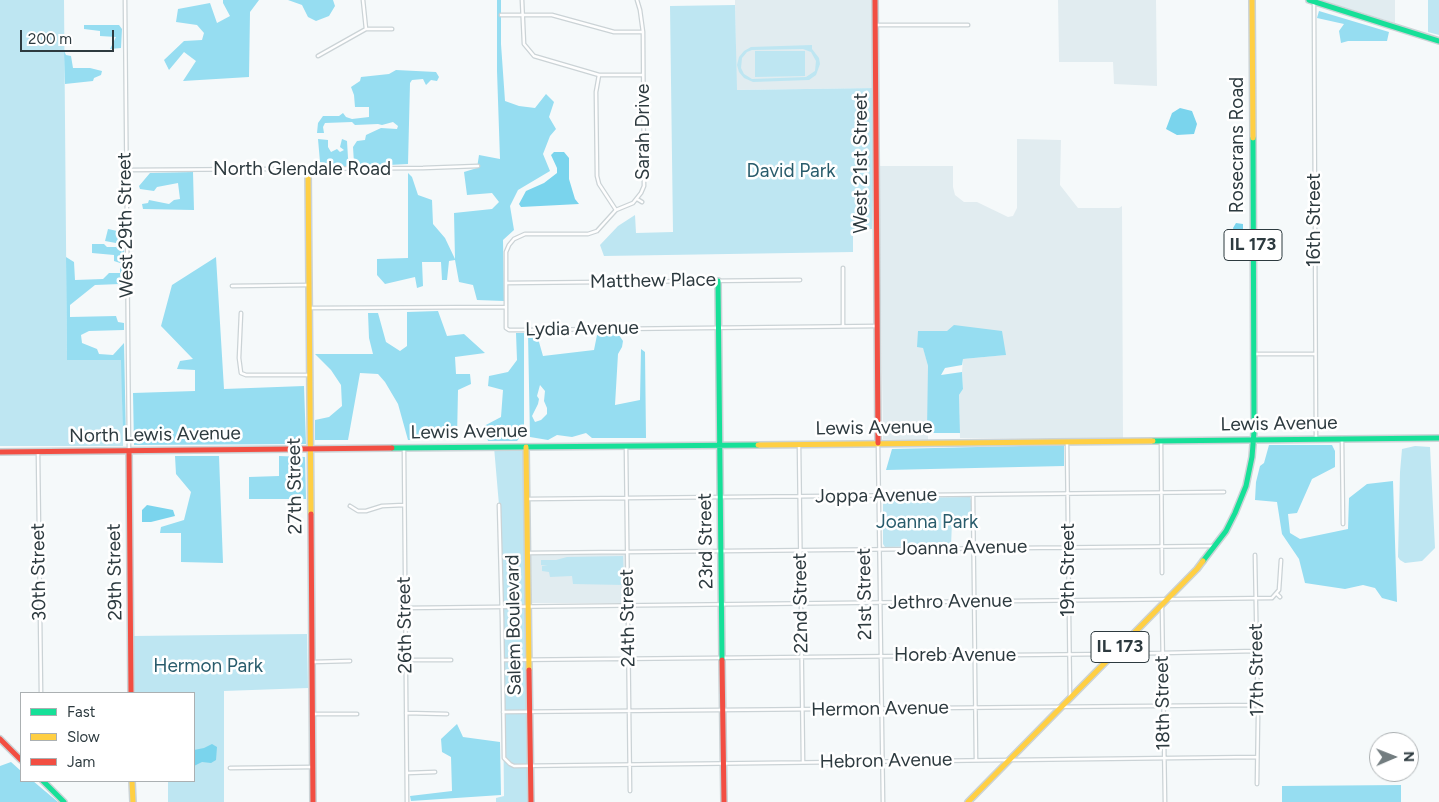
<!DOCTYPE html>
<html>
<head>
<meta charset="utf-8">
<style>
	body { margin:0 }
	#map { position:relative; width:1439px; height:802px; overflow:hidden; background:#f5f9fa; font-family:Figtree,sans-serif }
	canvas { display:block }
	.legend { position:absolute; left:20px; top:692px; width:175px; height:90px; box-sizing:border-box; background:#fff; border:1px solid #abb0b2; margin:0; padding:6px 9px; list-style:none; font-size:15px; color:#2d3a3f }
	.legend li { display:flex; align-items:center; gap:10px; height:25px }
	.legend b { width:25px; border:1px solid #abb0b2 }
	.north { position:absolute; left:1369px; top:732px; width:50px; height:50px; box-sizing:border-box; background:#fff; border:1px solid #abb0b2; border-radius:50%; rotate:89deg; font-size:14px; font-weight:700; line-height:20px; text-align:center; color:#2d3a3f }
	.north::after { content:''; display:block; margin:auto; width:18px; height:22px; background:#737d80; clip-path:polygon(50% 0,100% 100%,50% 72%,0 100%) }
	.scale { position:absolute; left:20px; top:30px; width:94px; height:22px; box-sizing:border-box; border:2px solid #2d3a3f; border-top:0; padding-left:6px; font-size:15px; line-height:18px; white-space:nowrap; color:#2d3a3f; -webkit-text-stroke:4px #fff; paint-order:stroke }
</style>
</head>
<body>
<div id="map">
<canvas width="1439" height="802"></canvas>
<ul class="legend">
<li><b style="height:6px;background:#16e098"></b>Fast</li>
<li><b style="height:6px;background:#ffcf43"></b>Slow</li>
<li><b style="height:6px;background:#f24e42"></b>Jam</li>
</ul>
<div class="north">N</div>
<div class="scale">200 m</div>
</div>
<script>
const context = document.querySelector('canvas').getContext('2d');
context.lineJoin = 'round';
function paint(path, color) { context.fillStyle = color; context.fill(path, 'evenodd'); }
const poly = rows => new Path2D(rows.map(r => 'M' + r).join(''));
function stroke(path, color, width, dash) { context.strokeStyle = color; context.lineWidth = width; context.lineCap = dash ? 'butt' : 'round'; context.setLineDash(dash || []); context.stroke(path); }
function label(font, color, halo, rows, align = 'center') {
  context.font = font + ' Figtree,sans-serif'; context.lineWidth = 5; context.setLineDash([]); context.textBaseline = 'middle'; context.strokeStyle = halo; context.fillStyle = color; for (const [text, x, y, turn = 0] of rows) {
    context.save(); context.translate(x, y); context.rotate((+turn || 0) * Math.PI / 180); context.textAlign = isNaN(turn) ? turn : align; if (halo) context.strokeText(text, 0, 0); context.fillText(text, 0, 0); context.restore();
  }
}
const built = poly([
	[735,0,874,0,875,88,736,90],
	[1058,0,1156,0,1157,86,1114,84,1113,62,1059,62],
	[1321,0,1395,0,1395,23],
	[1017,139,1061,140,1060,185,1078,208,1119,208,1122,206,1123,439,960,438,959,395,963,389,962,372,963,359,1005,355,947,331,919,331,928,366,928,440,883,439,879,166,953,166,953,187,955,195,964,202,977,202,1008,217,1013,216,1017,208],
	[625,554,626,603,532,603,531,555]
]);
const green = poly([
	[0,0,64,0,67,360,122,360,123,446,0,446],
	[1428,0,1439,0,1439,35,1428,32],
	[735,5,737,90,875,88,872,229,853,230,853,252,604,256,600,245,618,226,635,215,636,233,673,232,670,6],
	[812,45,812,49,819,58,820,64,816,75,809,80,753,82,744,78,739,72,737,65,739,57,744,51,751,47],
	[803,49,811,52,816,61,815,71,806,77,752,79,744,74,741,68,742,58,747,52,752,50],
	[755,51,805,51,805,76,755,77],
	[1415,446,1430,447,1435,548,1422,561,1405,563,1400,560,1398,557,1400,472,1402,449],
	[494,447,526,447,531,802,496,802,496,798,504,796,502,608,499,505],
	[970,497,971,500,971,521,952,522,951,546,885,547,883,544,883,500,887,498],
	[623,556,624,585,573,584,572,576,550,577,549,572,542,571,542,566,548,566,541,565,541,560,556,560,567,557],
	[307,634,308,688,224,691,224,802,168,802,168,781,194,781,194,693,134,693,133,636]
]);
const forest = poly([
	[223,0,259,0,250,12,249,77,183,81,196,61,184,52,169,70,164,60,184,41,202,40,204,33,197,25,176,22,178,9,210,3,217,23,230,16,223,3],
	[288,0,333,0,335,6,329,16,316,21,308,17,302,5],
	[497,0,501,0,501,44,505,101,519,106,535,108,546,94,554,102,549,117,556,129,550,136,543,154,550,171,518,190,510,206,514,230,503,240,504,301,477,300,473,285,459,282,455,260,449,261,447,280,442,280,441,262,422,262,423,286,417,288,415,277,385,284,377,275,377,259,408,258,408,173,412,177,418,195,432,200,433,224,445,238,455,259,454,213,492,209,499,202,492,193,467,195,464,172,477,168,479,155,500,159,497,71],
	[1319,11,1389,32,1387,41,1348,41,1341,43,1339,31,1344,24,1317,18],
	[84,25,119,25,122,29,121,48,110,49,116,37,100,36,100,31,84,29],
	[64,51,66,55,71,56,73,68,90,68,102,71,101,75,94,78,93,81,65,84],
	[396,70,436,72,439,77,437,81,431,80,426,85,423,79,412,80,410,83,408,164,350,167,320,162,318,139,328,140,328,147,331,152,337,149,340,152,344,150,340,147,342,139,347,141,348,158,351,164,354,163,353,147,357,141,365,140,366,135,381,128,397,129,398,126,393,122,382,125,378,124,355,125,352,122,325,123,323,127,324,133,317,133,318,123,323,116,339,116,343,113,346,117,352,119,369,117,369,107,355,107,354,95,351,87,360,81,361,77,389,74],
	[193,172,194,210,143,209,142,204,148,203,149,200,169,204,174,200,180,199,178,183,157,187,154,191,140,189,139,186,150,173],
	[108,229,122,232,120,246,124,249,125,295,121,294,120,284,95,285,70,305,70,317,116,316,118,322,124,323,124,330,89,331,81,335,82,343,97,349,99,354,113,355,124,343,126,441,123,439,121,360,67,360,66,257,74,262,75,280,103,279,109,273,120,273,120,263,114,261,114,255,92,253,92,244,104,244,107,247,116,247,116,243,105,241],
	[216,257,224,389,304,386,306,444,134,445,133,393,195,391,195,370,177,369,180,361,193,359,161,326,172,285],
	[438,311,447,336,464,334,485,353,455,357,456,374,470,374,471,384,458,390,457,438,408,440,398,404,385,382,378,374,360,373,348,440,315,440,315,420,329,417,342,406,341,385,331,370,315,354,373,354,369,338,368,313,378,313,386,342,400,351,407,346,407,312],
	[954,325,1002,331,1006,355,963,359,962,365,945,368,941,375,962,372,963,389,959,395,960,433,934,433,927,430,928,366,923,348,917,347,918,331,947,331],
	[617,332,623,341,622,347,618,354,615,405,640,400,641,349,645,352,646,438,592,438,586,433,572,437,557,435,548,440,530,437,528,334,537,335,543,356,594,350,597,335],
	[540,385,545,391,544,401,547,408,547,414,541,420,535,422,532,416,538,404,539,399,537,396],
	[516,333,524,333,524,432,517,441,488,441,484,426,501,417,503,390,488,386,489,376,508,372,517,360],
	[1064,445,1064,466,886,470,892,449],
	[1269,445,1332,445,1335,451,1335,467,1312,479,1297,513,1288,514,1290,533,1300,539,1348,529,1349,498,1367,484,1393,481,1397,602,1382,598,1375,588,1363,585,1345,589,1305,583,1299,559,1282,534,1277,502,1255,500,1256,482,1260,466,1264,463],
	[175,456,219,456,223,563,181,562,181,533,160,533,161,527,184,520,191,492,176,474],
	[279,456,305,457,306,499,249,499,249,477,279,476],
	[457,724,463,737,500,742,501,795,411,801,410,796,452,791,451,757,442,752,441,739],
	[11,762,21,771,21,781,33,781,58,802,0,802,0,766],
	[1401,785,1401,802,1282,802,1282,786]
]);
const water = poly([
	[1180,108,1192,111,1197,124,1194,134,1177,135,1166,129,1172,113],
	[554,152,564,152,569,158,569,179,575,199,579,204,521,207,519,204,526,191,544,183,557,173,557,168,551,155],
	[1236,223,1243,224,1243,247,1239,252,1234,248,1236,238,1233,228],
	[147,505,173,510,175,516,151,522,142,522,142,510],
	[212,744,217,747,216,760,211,763,202,762,194,766,194,750,204,748]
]);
const street = poly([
	[125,0,129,451],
	[363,0,366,29],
	[522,0,524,44,534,56,599,75,643,75],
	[637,0,640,10,643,32,644,186,641,193,633,203,616,210,597,231,588,234,525,234,514,239,509,245,506,252,506,328,509,330,525,330,877,326],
	[1314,1,1316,439],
	[501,15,552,15,614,32,643,32],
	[875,25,968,25],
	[318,56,366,29,392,29],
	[599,75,596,92,597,176,599,184,616,210],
	[127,170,423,168,478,166],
	[637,199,642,202],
	[843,268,843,326],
	[506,283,800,280],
	[232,286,309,285],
	[309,308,506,307],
	[241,313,239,358,241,373,246,375,309,375],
	[1254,354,1315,354],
	[1342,438,1343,524],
	[1161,440,1162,573],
	[1067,442,1070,697],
	[799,444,803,762],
	[878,444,883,802],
	[626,446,630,791],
	[404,449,407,802],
	[38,452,41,693],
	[973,495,976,760],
	[527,499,1224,492],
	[499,505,502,618,504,758,510,764,514,766,1257,757],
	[350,506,358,511,366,511,382,506,404,505],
	[528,553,1214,546],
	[1255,555,1258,718,1257,784],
	[1277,594,1280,597],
	[1162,606,1165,802],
	[405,608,1272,598,1279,590,1281,560],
	[406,660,451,660],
	[503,660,1113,654,1257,651],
	[312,662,350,661],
	[503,712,1258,705],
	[406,713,447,714],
	[312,714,357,714],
	[230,768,313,767],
	[407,773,435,772]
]);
const fast = poly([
	[1309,0,1439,41],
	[718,281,722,660],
	[1153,441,1439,438],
	[392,448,758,445],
	[1203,561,1226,531,1235,513,1246,486,1252,457,1254,432,1253,138],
	[43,781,64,802]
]);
const slow = poly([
	[1252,0,1253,138],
	[308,169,311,514],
	[758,445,1153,441],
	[526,447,529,670],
	[132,781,133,802],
	[968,802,1197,569,1203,561]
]);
const jam = poly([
	[875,0,878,443],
	[129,451,131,693],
	[0,452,392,448],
	[311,514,313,802],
	[722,660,724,802],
	[529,670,531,802],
	[0,739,21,760]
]);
const shields = [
	[1253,245,58],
	[1120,647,58]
];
const shieldNames = [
	["IL 173",1253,245],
	["IL 173",1120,647]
];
const streetNames = [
	["Sarah Drive",643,132,-90],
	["Rosecrans Road",1237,145,-90],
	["West 21st Street",861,163,-90],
	["North Glendale Road",302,169],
	["16th Street",1314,220,-90],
	["West 29th Street",126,225,-91],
	["Matthew Place",653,281,-1],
	["Lydia Avenue",582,329,-1],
	["Lewis Avenue",1279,424,-1],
	["Lewis Avenue",874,428,-1],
	["Lewis Avenue",469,432,-1],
	["North Lewis Avenue",155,435,-1],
	["27th Street",295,486,-91],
	["Joppa Avenue",876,496,-1],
	["23rd Street",706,541,-91],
	["Joanna Avenue",962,548,-1],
	["19th Street",1068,570,-90],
	["30th Street",39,572,-91],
	["29th Street",115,572,-91],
	["21st Street",865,594,-91],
	["Jethro Avenue",950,602,-1],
	["22nd Street",801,603,-91],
	["24th Street",628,618,-91],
	["26th Street",405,625,-91],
	["Salem Boulevard",514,625,-91],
	["Horeb Avenue",955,655],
	["17th Street",1257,670,-91],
	["18th Street",1163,703,-91],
	["Hermon Avenue",880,709,-1],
	["Hebron Avenue",886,761,-1]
];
const parkNames = [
	["David Park",791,171],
	["Joanna Park",927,522],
	["Hermon Park",208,666]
];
paint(built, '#e1ecf0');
paint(green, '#bee6f2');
paint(forest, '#96ddf1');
paint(water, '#7ad4ed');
stroke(street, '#cbd3d6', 5);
stroke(fast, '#cbd3d6', 8);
stroke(slow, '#cbd3d6', 8);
stroke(jam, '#cbd3d6', 8);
stroke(street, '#fefefe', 2.5);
stroke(fast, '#16e098', 5);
stroke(slow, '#ffcf43', 5);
stroke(jam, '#f24e42', 5);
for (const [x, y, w] of shields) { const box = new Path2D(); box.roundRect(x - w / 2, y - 15.5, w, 31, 4); context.fillStyle = '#fff'; context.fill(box); stroke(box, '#2d3a3f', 1); }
label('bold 18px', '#2d3a3f', null, shieldNames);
label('19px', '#2d3a3f', '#fff', streetNames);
label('19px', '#295c6c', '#fff', parkNames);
</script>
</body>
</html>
